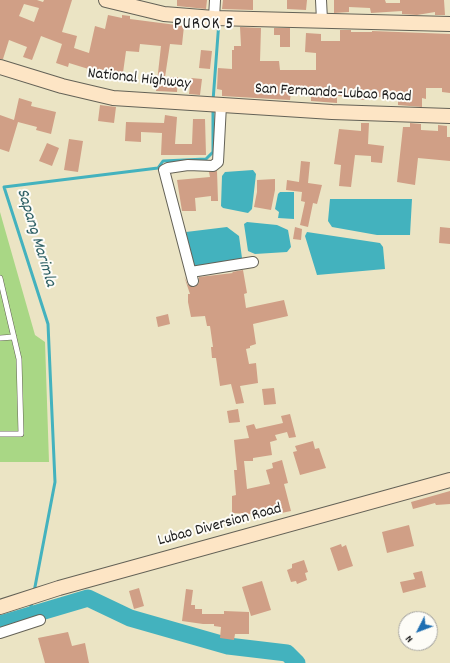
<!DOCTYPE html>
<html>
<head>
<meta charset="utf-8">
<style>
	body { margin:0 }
	#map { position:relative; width:450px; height:663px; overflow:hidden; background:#ebe4c4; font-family:Dekko,sans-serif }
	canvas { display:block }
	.north { position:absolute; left:398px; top:611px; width:40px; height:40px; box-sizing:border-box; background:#fdfcf7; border:1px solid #a3a29f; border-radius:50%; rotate:228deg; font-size:11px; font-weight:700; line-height:16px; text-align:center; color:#1c1c1c }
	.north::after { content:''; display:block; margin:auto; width:14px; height:18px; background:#1f6fb2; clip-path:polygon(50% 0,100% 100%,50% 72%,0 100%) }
</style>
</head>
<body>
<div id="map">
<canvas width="450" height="663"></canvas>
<div class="north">N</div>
</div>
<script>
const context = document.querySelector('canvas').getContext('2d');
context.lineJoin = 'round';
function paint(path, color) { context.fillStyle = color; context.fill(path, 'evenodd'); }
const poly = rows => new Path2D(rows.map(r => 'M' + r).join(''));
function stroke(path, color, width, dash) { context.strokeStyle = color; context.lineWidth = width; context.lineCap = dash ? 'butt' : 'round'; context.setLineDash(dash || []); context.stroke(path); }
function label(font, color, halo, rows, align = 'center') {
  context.font = font + ' Dekko,sans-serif'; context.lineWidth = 4; context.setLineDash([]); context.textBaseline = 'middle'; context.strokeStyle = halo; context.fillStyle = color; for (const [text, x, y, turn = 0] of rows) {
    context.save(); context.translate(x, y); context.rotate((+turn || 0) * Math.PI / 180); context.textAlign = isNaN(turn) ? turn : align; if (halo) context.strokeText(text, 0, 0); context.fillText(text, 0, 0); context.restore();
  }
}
const green = poly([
	[0,212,35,335,45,342,49,462,0,462]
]);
const water = poly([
	[253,170,256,174,252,209,248,213,223,208,221,206,222,176,225,172],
	[280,192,294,192,294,219,278,218,279,212,275,209,278,194],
	[330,199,412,199,410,235,377,235,332,227,328,221],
	[247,222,277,225,288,230,291,247,287,252,255,254,248,251,244,224],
	[227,227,239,236,242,258,239,260,197,268,194,266,186,232],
	[307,232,380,243,383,247,385,269,317,275,305,236]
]);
const stream = poly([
	[213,101,219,21],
	[34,592,55,482,48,324,4,187,158,168,163,161,206,159,213,152,213,109],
	[29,616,32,602]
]);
const river = poly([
	[0,624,88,598,130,618,228,646,287,653,297,663]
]);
const building = poly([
	[0,0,37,0,43,2,44,0,72,0,62,32,77,36,74,48,89,53,95,26,105,29,108,15,122,18,122,15,130,16,130,19,184,26,182,45,170,44,165,77,178,77,177,92,156,91,161,46,140,44,139,52,126,51,122,80,94,76,95,71,69,63,68,67,56,63,62,44,41,36,32,60,23,57,27,47,9,40,3,59,0,59],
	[24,4,39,8,34,22,19,16],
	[177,0,207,0,206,9,177,6],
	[223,0,253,0,253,10,222,9],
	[287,0,307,0,306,10,287,9],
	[334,0,385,0,386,3,400,3,400,0,444,0,445,15,435,15,435,12,417,15,402,14,402,11,371,13,370,8,349,7,349,12,334,13],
	[240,27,261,28,260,61,279,61,280,70,316,70,316,53,305,52,306,33,321,34,321,41,340,41,340,30,351,30,351,32,372,32,372,31,450,34,450,93,442,92,442,88,426,88,426,99,422,98,422,107,398,105,398,97,365,97,365,100,352,99,352,97,337,96,337,103,311,101,311,93,291,92,290,100,222,96,222,90,217,89,218,68,232,69,232,50,234,50,234,46,241,46],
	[274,28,290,28,290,47,280,47,280,35,274,35],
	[201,50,212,51,210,69,199,68],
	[191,78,202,79,200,95,189,94],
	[19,98,32,102,31,106,56,112,51,134,36,130,37,127,18,122,9,152,0,149,0,115,14,120],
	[100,105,116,107,114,123,98,121],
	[165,115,177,117,175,144,192,144,193,119,205,119,206,155,161,155,162,133,141,132,141,142,125,141,126,122,164,123],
	[361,123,369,123,368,144,384,146,382,163,371,162,371,156,355,155,351,187,339,186,341,165,334,164,339,129,361,131],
	[410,123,421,124,421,130,438,131,438,125,447,126,447,137,450,137,450,161,418,158,415,185,397,182,403,127,410,127],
	[69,139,83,141,78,172,64,170],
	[47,143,59,148,52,166,39,161],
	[301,161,310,162,308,183,322,185,317,204,313,203,308,227,300,225,305,202,301,201,302,192,286,190,287,180,299,182],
	[217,171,218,201,211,201,211,196,195,198,196,211,182,211,177,180,210,177,209,172],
	[275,179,275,190,271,210,254,207,257,192,257,180],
	[295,227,302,229,301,240,293,239],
	[440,227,450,228,450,244,439,243],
	[243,270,247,293,244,294,246,308,284,300,288,316,253,324,256,344,250,346,250,348,246,349,249,364,256,363,258,383,240,386,244,403,236,404,231,384,220,386,216,358,212,358,211,347,213,347,210,326,207,326,205,316,191,317,188,302,188,294,190,294,184,276,188,285,194,287,199,283,199,277,233,273,232,272],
	[168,314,170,324,158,327,156,317],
	[274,388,276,404,264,405,262,389],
	[238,409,240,422,229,423,227,411],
	[290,414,296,437,289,438,287,432,275,435,277,440,270,442,272,455,253,458,253,461,244,461,247,489,270,484,266,470,273,468,272,463,282,460,288,483,284,484,291,511,253,519,251,514,232,513,232,496,236,495,234,470,237,470,234,440,249,438,246,426,254,424,256,429,283,423,281,416],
	[313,441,315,449,319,448,326,468,300,475,293,452,297,451,295,446],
	[450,491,450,504,436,505,435,503,413,509,411,502],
	[409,525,414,546,387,553,382,532],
	[341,544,342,547,346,545,353,566,338,571,330,548],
	[304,560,308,572,305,573,307,580,297,584,296,581,291,582,287,570,292,568,292,564],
	[422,571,426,587,403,593,400,582,415,579,413,573],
	[262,581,271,610,251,616,242,587],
	[139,588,144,606,134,609,129,591],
	[186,589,193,590,191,605,195,605,195,609,202,609,202,614,224,614,224,611,249,612,249,634,235,634,234,640,220,638,221,627,214,626,214,624,203,624,182,621],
	[68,632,72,646,85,643,89,663,45,663,38,638]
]);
const lane = poly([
	[0,278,19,359,21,434,0,434],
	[0,338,14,337]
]);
const street = poly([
	[321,0,322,20],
	[214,18,215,0],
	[191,272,253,262],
	[193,281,164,170,168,168,188,165,213,166,218,162,221,105],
	[0,633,40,620]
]);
const secondary = poly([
	[106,0,164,14,214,18,450,24],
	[0,67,62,86,113,98,332,112,450,116],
	[0,607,59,588,450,480]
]);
const streetNames = [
	["National Highway",139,80,6],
	["San Fernando-Lubao Road",333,94,3],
	["Lubao Diversion Road",220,526,-15]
];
const neighbourhoodNames = [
	["PUROK 5",204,26]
];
const waterNames = [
	["Sapang Marimla",35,238,73]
];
paint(green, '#a9d785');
paint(water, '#43b2be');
stroke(stream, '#43b2be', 3);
stroke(river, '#43b2be', 17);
paint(building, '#d09f86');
stroke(lane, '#646257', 6);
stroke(street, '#646257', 12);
stroke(secondary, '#646257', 16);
stroke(lane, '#fff', 5);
stroke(street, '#fff', 10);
stroke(secondary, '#fde5c5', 14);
label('16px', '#1c1c1c', '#fdfcf7', streetNames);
context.letterSpacing = '1px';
label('17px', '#1c1c1c', '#fdfcf7', neighbourhoodNames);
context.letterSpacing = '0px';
label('italic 17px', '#2e6065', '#fdfcf7', waterNames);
</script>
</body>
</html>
